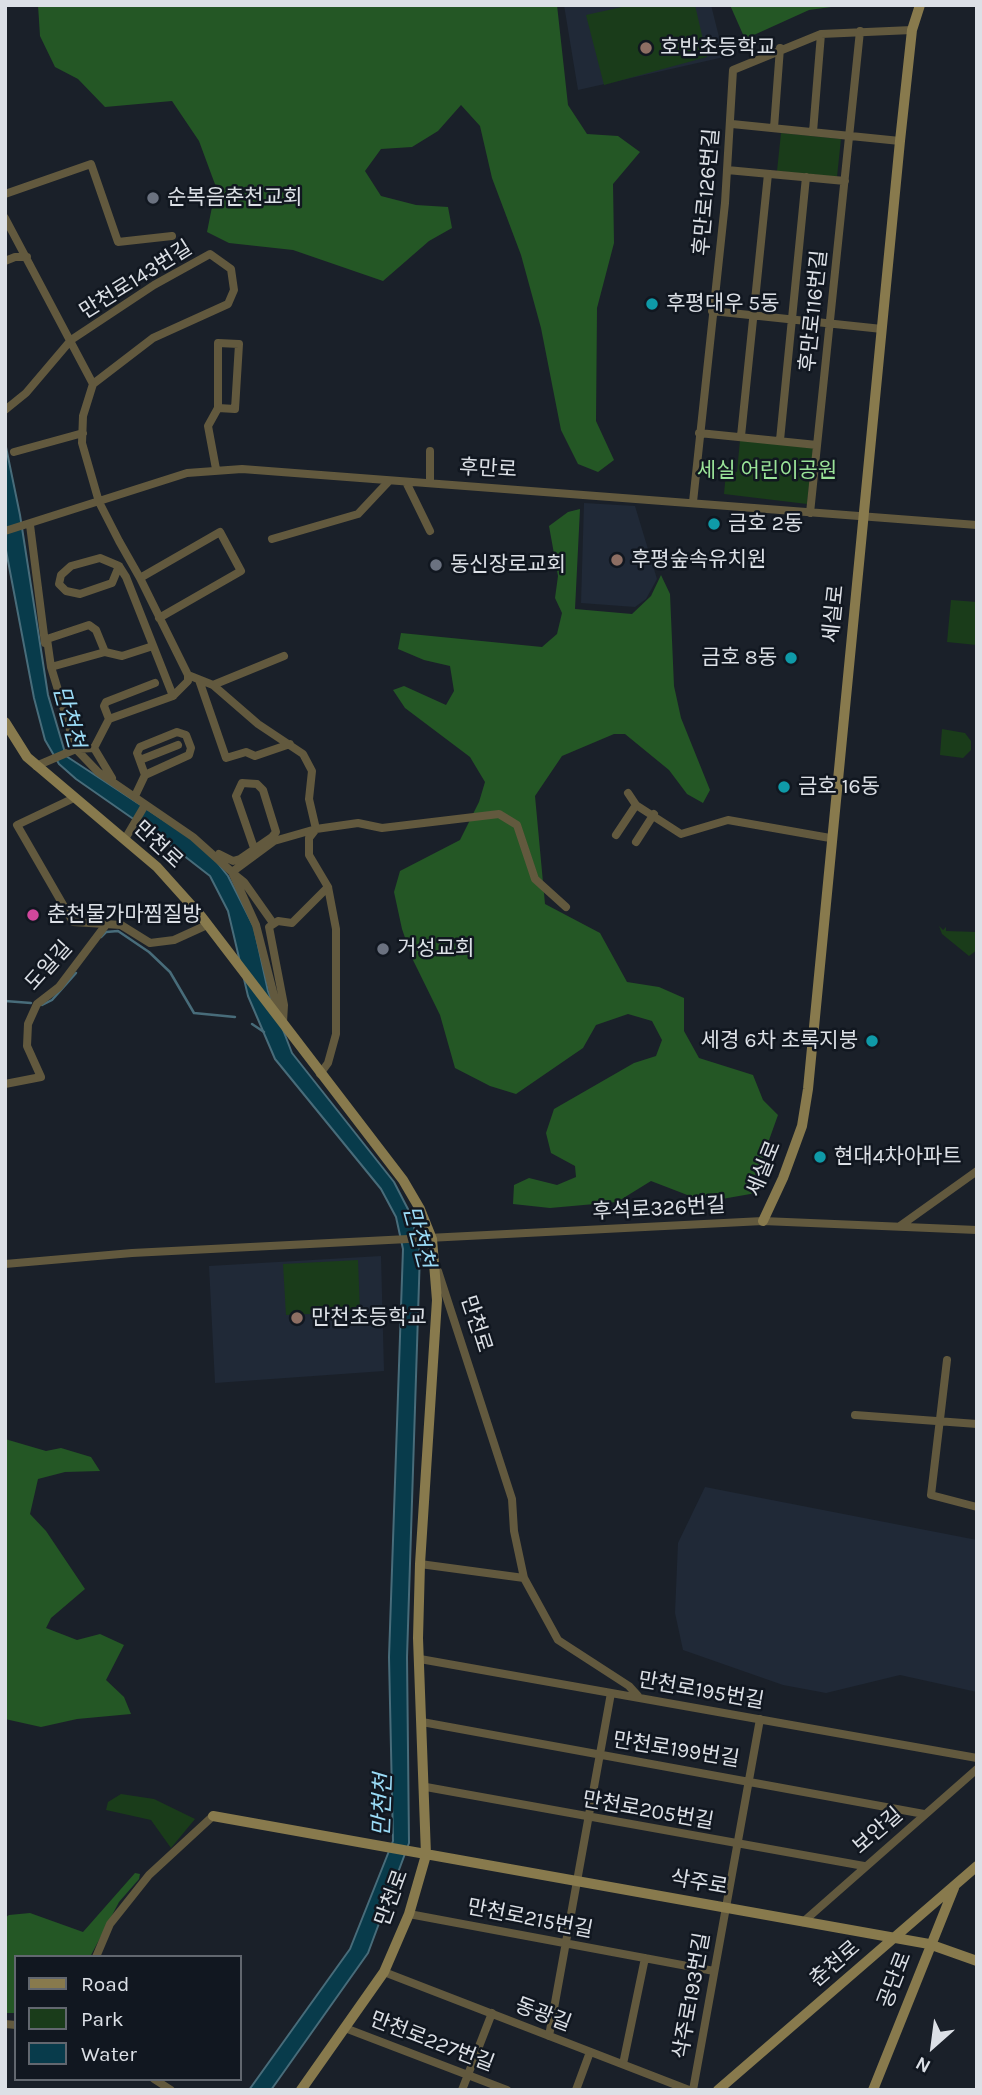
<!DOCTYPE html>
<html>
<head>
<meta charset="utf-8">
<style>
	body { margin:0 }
	#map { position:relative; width:982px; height:2095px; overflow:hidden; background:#1a2029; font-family:Karla,sans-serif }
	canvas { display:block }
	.frame { position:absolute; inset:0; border:7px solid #dce0e6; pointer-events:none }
	.legend { position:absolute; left:14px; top:1955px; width:228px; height:126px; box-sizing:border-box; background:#111720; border:2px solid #62676f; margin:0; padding:9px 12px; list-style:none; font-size:21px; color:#dce0e6 }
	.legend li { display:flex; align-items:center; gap:14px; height:35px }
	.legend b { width:35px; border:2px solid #62676f }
	.north { position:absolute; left:898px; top:2011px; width:70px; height:70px; -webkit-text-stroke:5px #111720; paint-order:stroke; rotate:208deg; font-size:19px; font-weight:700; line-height:28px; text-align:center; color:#dce0e6 }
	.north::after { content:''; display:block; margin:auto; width:24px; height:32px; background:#dce0e6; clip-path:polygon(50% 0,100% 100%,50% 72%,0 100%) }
</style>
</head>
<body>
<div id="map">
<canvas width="982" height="2095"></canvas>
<div class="frame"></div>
<ul class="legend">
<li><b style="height:9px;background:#887a4d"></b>Road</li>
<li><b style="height:19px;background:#1a3c1a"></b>Park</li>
<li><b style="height:19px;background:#083b4b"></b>Water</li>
</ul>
<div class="north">N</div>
</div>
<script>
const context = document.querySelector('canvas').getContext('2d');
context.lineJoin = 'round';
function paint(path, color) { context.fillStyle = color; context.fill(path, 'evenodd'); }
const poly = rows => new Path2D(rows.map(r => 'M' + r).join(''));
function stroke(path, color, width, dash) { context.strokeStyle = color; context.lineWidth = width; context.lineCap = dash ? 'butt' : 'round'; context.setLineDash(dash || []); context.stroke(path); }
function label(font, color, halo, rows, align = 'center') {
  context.font = font + ' Karla,"Noto Sans KR",sans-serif'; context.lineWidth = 5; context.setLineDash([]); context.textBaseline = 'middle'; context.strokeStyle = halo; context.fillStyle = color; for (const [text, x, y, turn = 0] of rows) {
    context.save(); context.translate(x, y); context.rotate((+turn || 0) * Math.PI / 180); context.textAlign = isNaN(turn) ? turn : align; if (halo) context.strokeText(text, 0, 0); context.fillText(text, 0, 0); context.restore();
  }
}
const built = poly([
	[564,5,711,5,724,57,578,90],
	[584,503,635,506,657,579,646,599,635,607,581,603],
	[381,1256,384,1371,215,1383,209,1266],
	[705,1487,977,1540,977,1692,900,1675,826,1693,783,1685,683,1650,675,1613,678,1543]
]);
const green = poly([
	[631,5,695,5,707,57,604,85,586,15],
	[781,133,841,139,837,177,777,171],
	[740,440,813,448,807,504,724,494,726,472,737,472],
	[951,600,977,602,977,645,947,642],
	[942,729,965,733,971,741,971,750,963,758,940,755],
	[939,926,943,930,946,927,946,931,977,932,977,950,969,956,942,934],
	[358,1260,360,1312,286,1315,283,1264],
	[121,1794,154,1799,195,1819,171,1848,151,1820,106,1810,108,1802]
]);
const forest = poly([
	[38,5,557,5,568,105,587,134,618,136,640,152,613,184,614,243,597,308,596,421,614,460,598,472,578,464,561,430,541,328,521,255,492,178,480,126,461,105,438,131,412,147,381,149,365,171,381,196,416,205,448,207,452,228,429,241,383,281,293,250,229,243,207,232,216,187,199,141,172,101,105,107,78,79,55,67,40,36],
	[730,5,846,5,809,10,745,39],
	[580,509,575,609,632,614,651,596,661,575,670,594,674,686,681,718,710,790,703,803,687,794,669,770,625,734,614,734,562,756,535,796,545,904,600,933,627,982,659,987,684,998,684,1031,699,1058,753,1075,763,1100,778,1115,759,1168,756,1193,722,1199,690,1196,651,1181,617,1202,550,1208,513,1204,514,1185,529,1178,557,1185,576,1177,575,1166,551,1153,546,1133,554,1109,634,1063,656,1056,662,1040,652,1021,628,1014,596,1025,583,1048,516,1094,490,1086,455,1068,440,1015,412,958,402,929,394,892,400,871,460,840,479,802,485,782,470,757,405,708,393,690,404,686,446,705,454,691,450,666,424,660,398,649,401,633,542,647,557,634,562,613,555,598,558,576,549,526,568,512],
	[5,1439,46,1451,61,1448,91,1457,100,1471,65,1472,38,1479,30,1514,46,1531,85,1589,51,1618,46,1628,77,1640,100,1634,124,1645,106,1680,124,1697,131,1714,77,1719,41,1727,5,1719],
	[135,1873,140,1874,139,1879,119,1902,90,1957,16,1957,16,2013,5,2013,5,1918,9,1915,30,1913,83,1932]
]);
const water = poly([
	[5,424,6,447,20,515,48,695,66,756,191,838,212,856,228,876,254,927,268,991,292,1053,394,1182,411,1215,420,1252,407,1657,409,1843,368,1953,271,2090,249,2090,350,1949,393,1841,389,1657,403,1249,396,1217,381,1189,275,1059,248,996,228,911,210,876,165,841,76,779,59,764,45,740,34,698,5,545,5,424]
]);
const stream = poly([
	[101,937,106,932,118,931,149,952,170,972,194,1013,235,1017],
	[5,1001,31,1003],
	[42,1005,52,1000,76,973],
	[252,1024,264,1032]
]);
const street = poly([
	[732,124,900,141],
	[774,128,780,48],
	[813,132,821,34],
	[727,170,845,181],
	[5,194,91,164,118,242,172,236],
	[5,218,93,384,83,416,82,443,99,502,119,541,140,578,188,675,213,685,258,724,303,754,312,771,309,799,316,829],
	[5,261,15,257,27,257],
	[712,311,882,329],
	[5,410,26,393,71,340,154,285,210,254,231,269,234,290,228,304,153,338,93,384],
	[699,433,817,445],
	[741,436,768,174],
	[780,440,806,177],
	[430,451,430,483],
	[14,452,83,433],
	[216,469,208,426,218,408,235,409,239,344,218,343,218,408],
	[406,482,430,531],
	[693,502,725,203,733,70,821,34,912,30],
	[810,513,860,31],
	[30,525,45,643],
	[5,531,187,473,242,469,977,525],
	[272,539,358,514,389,481],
	[119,566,112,583,80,594,66,591,59,584,61,575,71,566,100,558,119,566,126,577,173,696],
	[140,578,220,532,241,571,159,618],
	[105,652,96,630,89,625,47,639,51,667,76,749,98,772,193,837,232,872,274,841,316,829,358,823,382,828,499,814,517,825,535,879,566,907],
	[51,667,105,652,122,656,153,646],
	[199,680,226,758,246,752,255,756,290,744],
	[213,685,284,656],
	[109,719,173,696,188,681,188,675],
	[94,748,112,778],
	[140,760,178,745],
	[36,766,76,749,94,748,109,719,104,706,106,702,155,683],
	[628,793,636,805,681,834,728,820,830,838],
	[135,796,145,775,189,755,191,748,186,735,177,732,140,747,137,753,145,775],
	[74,798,17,825,73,922,121,925,150,943,174,940,207,925],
	[316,829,309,838,309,855,328,887,336,929,336,1034,328,1063,320,1074],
	[616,835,636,805],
	[125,839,145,805],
	[636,842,654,814],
	[219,854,233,861,240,859,272,837,276,832,263,790,257,784,242,783,236,796,254,848],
	[232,872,256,925,279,1015],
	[234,874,244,882,273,923],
	[283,1022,284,1005,269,927,278,921,292,923,328,887],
	[5,1084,41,1077,27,1046,28,1024,37,1004,59,987,105,926],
	[900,1226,977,1171],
	[5,1264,132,1253,763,1221,977,1230],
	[438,1271,512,1499,514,1531,524,1578,558,1640,629,1686,638,1696],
	[947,1360,931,1495,977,1507],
	[855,1415,977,1424],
	[420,1564,524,1578],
	[420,1659,977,1758],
	[422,1722,924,1814],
	[426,1787,864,1866],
	[409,1914,714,1971],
	[803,1922,977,1769],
	[96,1957,110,1924,149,1875,213,1816],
	[384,1972,689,2090],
	[5,2024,16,2025],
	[345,2028,507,2090],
	[549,2036,611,1693],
	[623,2064,645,1958],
	[154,2079,171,2090],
	[462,2090,492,2013],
	[576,2090,590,2052],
	[693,2090,760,1719]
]);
const secondary = poly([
	[5,722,27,757,157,867,201,916,403,1180,420,1209,432,1239,437,1300,420,1564,418,1638,426,1855,409,1914,384,1972,301,2090],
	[763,1221,783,1178,802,1126,808,1089,900,141,912,30,920,5],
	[213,1816,929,1944,977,1961],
	[718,2090,977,1866],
	[873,2090,954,1888]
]);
const markers = [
	[646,48,7,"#8d6e63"],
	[153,198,7,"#6b7280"],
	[652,304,7,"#0f9aa8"],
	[714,524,7,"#0f9aa8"],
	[617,560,7,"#8d6e63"],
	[436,565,7,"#6b7280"],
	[791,658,7,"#0f9aa8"],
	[784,787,7,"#0f9aa8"],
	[33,915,7,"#d1479c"],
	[383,949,7,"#6b7280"],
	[872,1041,7,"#0f9aa8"],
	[820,1157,7,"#0f9aa8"],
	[297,1318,7,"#8d6e63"]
];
const poiNames = [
	["호반초등학교",660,48],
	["순복음춘천교회",167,198],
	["후평대우 5동",666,304],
	["금호 2동",728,524],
	["후평숲속유치원",631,560],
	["동신장로교회",450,565],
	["금호 8동",777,658,"right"],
	["금호 16동",798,787],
	["춘천물가마찜질방",47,915],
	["거성교회",397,949],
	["세경 6차 초록지붕",858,1041,"right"],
	["현대4차아파트",834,1157],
	["만천초등학교",311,1318]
];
const streetNames = [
	["후만로126번길",707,192,-85],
	["만천로143번길",136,280,-32],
	["후만로116번길",814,311,-84],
	["후만로",488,469,3],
	["세실로",834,614,-84],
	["만천로",158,845,43],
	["도일길",49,966,-48],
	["세실로",764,1169,-68],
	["후석로326번길",659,1209,-3],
	["만천로",476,1324,72],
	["만천로195번길",701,1691,10],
	["만천로199번길",676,1750,9],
	["만천로205번길",648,1811,10],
	["보안길",878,1831,-41],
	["삭주로",699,1883,10],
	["만천로",392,1898,-70],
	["만천로215번길",530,1919,11],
	["춘천로",835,1964,-41],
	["공단로",895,1980,-69],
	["삭주로193번길",692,1996,-80],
	["동광길",543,2015,21],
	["만천로227번길",432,2042,21]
];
const parkNames = [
	["세실 어린이공원",767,471]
];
const waterNames = [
	["만천천",68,717,75],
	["만천천",418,1237,75],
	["만천천",383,1805,-88]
];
paint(built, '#202937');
paint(green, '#1a3c1a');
paint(forest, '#245725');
paint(water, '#083b4b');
stroke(water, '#486c7a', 2);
stroke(stream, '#486c7a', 2.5);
stroke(street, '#62593e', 8);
stroke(secondary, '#887a4d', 10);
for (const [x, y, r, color] of markers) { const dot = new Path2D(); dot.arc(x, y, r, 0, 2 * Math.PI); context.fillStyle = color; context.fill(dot); stroke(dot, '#111720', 2.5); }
label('21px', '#dce0e6', '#111720', poiNames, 'left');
label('21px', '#dce0e6', '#111720', streetNames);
label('21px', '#9ae398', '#111720', parkNames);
label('italic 23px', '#9adbf6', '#111720', waterNames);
</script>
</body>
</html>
